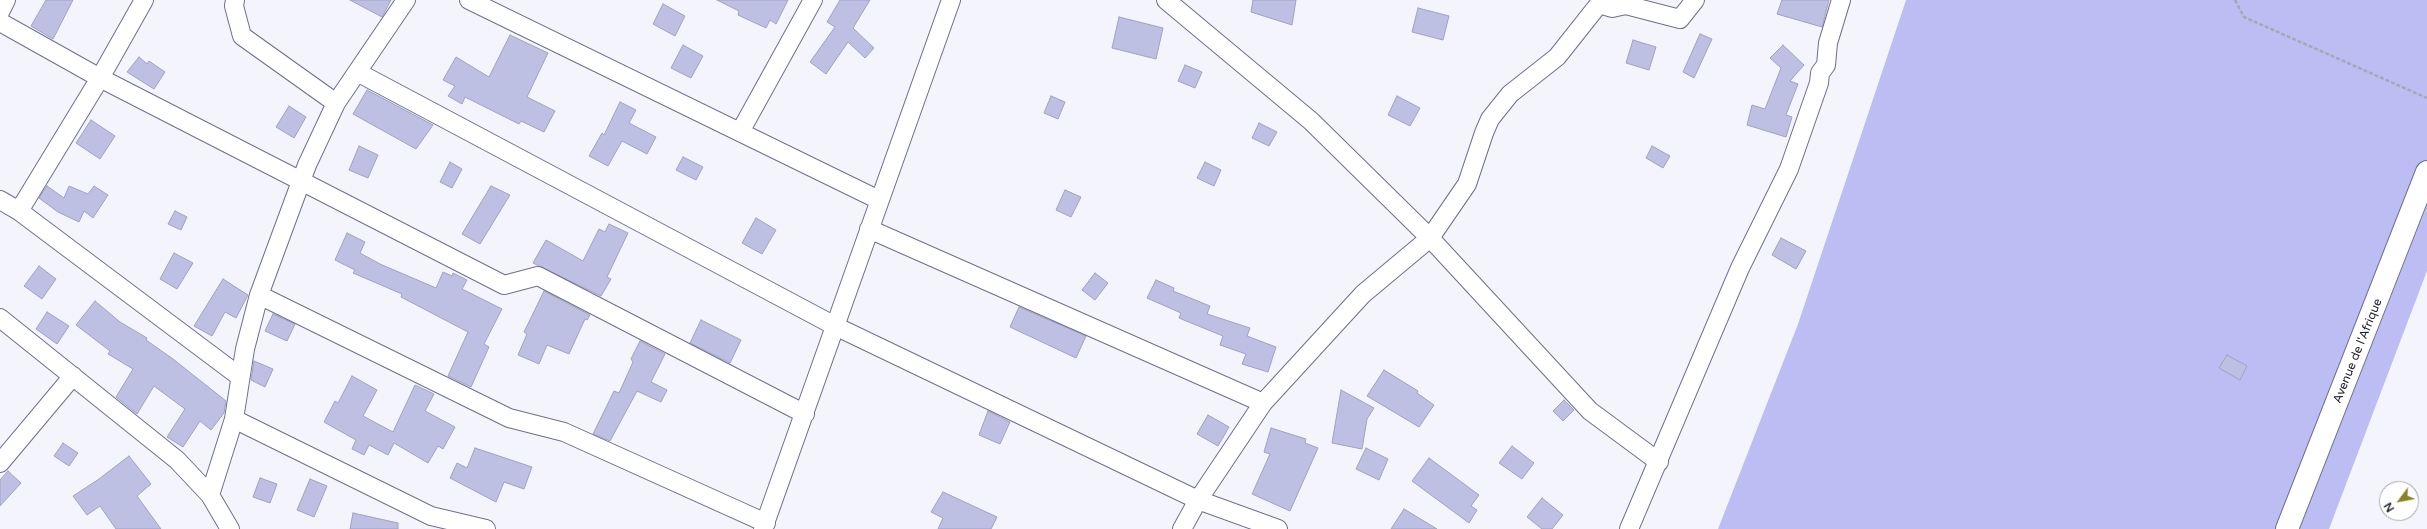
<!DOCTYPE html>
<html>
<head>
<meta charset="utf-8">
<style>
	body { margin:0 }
	#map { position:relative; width:2427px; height:529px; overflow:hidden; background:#f4f5fc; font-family:"Varela Round",sans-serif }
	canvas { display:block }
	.north { position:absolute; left:2379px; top:481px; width:40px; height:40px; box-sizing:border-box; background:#fff; border:1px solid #a5a5ab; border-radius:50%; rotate:238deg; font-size:11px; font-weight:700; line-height:16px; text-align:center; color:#1f1f2c }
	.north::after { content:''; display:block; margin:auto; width:14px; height:18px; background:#8b8129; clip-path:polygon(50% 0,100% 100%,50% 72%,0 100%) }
</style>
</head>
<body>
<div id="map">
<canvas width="2427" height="529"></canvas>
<div class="north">N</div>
</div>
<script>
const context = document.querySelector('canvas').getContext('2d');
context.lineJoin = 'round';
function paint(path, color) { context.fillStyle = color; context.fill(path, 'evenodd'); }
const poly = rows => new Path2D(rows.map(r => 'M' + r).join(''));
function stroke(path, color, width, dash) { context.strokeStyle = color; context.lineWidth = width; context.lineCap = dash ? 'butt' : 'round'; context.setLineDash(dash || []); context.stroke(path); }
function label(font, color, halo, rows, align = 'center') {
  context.font = font + ' "Varela Round",sans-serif'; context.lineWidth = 4; context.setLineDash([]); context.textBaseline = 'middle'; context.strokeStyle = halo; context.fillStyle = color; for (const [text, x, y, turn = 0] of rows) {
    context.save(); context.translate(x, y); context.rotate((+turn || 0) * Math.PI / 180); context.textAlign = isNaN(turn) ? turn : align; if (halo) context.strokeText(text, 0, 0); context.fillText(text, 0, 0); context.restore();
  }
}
const green = poly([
	[1906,0,2427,0,2427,271,2329,529,1718,529,1798,324]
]);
const building = poly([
	[46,0,73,0,53,39,31,26,46,0],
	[350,0,391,0,382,17,350,0],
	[717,0,788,0,776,24,770,20,766,28,738,15,739,11,717,0],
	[840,0,870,0,853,28,874,48,865,58,848,42,826,74,810,62,835,27,827,22,840,0],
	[1253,0,1296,0,1292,25,1251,12,1253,0],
	[1782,0,1829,0,1822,27,1777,14,1782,0],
	[663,4,685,16,675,36,653,24,663,4],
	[1418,8,1449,16,1443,40,1412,32,1418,8],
	[1119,17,1163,28,1156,59,1112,48,1119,17],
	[1700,34,1712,39,1694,78,1683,72,1700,34],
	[510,35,548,53,527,97,555,111,544,132,521,121,519,124,465,97,462,104,448,96,455,86,443,80,456,57,489,77,510,35],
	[1633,40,1656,47,1649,70,1626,63,1633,40],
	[683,45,703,56,691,78,671,68,683,45],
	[1783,45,1804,65,1790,81,1798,84,1786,115,1792,117,1786,137,1747,125,1752,105,1765,109,1781,68,1770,58,1783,45],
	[139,57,147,64,149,61,165,72,154,89,127,72,139,57],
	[1185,65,1202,72,1195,88,1178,81,1185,65],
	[367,90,433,125,416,149,353,114,367,90],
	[1051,96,1065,102,1058,119,1044,113,1051,96],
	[1397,96,1420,108,1410,126,1388,115,1397,96],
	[620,102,636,110,629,123,656,137,647,154,622,141,608,166,589,156,602,133,604,135,620,102],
	[289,106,306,117,294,138,276,127,289,106],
	[91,120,115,136,100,159,76,143,91,120],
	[1259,123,1277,132,1269,146,1252,138,1259,123],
	[359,146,378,155,368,178,349,170,359,146],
	[1652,146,1670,156,1663,168,1646,158,1652,146],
	[683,157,703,167,696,180,676,170,683,157],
	[450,162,462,169,452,188,440,182,450,162],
	[1205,162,1221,170,1214,186,1197,178,1205,162],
	[47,186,64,198,69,186,88,194,94,186,108,195,93,218,84,211,79,222,58,212,39,198,47,186],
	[491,186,510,195,480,244,462,234,491,186],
	[1065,190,1081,197,1071,217,1056,210,1065,190],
	[175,211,187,217,181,230,168,224,175,211],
	[756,218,776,230,762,254,742,243,756,218],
	[609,224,628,233,607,277,611,279,601,296,533,263,546,240,583,261,599,229,605,232,609,224],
	[347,233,365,242,360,253,380,264,436,288,443,272,452,276,453,273,467,280,462,289,502,309,484,344,489,347,471,387,448,376,468,332,401,297,402,294,353,273,355,270,335,260,347,233],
	[1781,238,1806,251,1796,269,1772,255,1781,238],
	[174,253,193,263,177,289,160,279,174,253],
	[39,266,56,279,42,299,24,286,39,266],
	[1095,273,1108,283,1095,300,1082,290,1095,273],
	[223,279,248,295,236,318,225,312,212,336,194,326,223,279],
	[1156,280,1174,288,1173,291,1210,306,1207,314,1250,328,1247,336,1276,347,1268,372,1242,364,1246,354,1220,345,1223,336,1179,318,1181,313,1147,298,1156,280],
	[544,291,590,315,587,320,585,319,569,354,547,345,539,364,518,355,527,334,524,332,544,291],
	[95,301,120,322,147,338,146,340,173,359,226,401,224,413,211,430,200,421,183,447,167,437,185,409,154,386,137,414,116,397,133,369,108,354,110,351,76,325,95,301],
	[1019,307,1086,336,1076,358,1010,327,1019,307],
	[47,312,69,326,57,344,36,329,47,312],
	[273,314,295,324,287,341,265,331,273,314],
	[701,320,741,340,730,363,690,343,701,320],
	[640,341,665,354,651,382,667,390,661,402,637,391,610,441,593,434,614,391,619,393,633,362,631,359,640,341],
	[2227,355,2247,366,2240,380,2219,368,2227,355],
	[254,361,273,369,265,387,251,380,254,361],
	[1384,370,1418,391,1417,393,1434,405,1419,427,1367,396,1384,370],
	[352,376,377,390,363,416,393,432,415,385,434,394,425,411,455,427,443,449,438,446,428,463,394,443,388,455,369,445,364,455,352,449,356,440,324,422,335,401,338,403,352,376],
	[1341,390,1374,408,1367,419,1362,449,1332,443,1341,390],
	[1564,400,1574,410,1563,421,1553,411,1564,400],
	[988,411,1010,422,1000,444,979,435,988,411],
	[1208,415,1229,427,1218,446,1197,434,1208,415],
	[1271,428,1306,439,1305,443,1318,448,1290,511,1252,494,1270,454,1264,452,1271,428],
	[63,443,78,453,69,466,54,456,63,443],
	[1512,446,1534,463,1522,479,1499,463,1512,446],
	[475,448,532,467,524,489,504,482,496,502,450,478,457,463,467,468,475,448],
	[1366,448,1388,459,1379,480,1356,469,1366,448],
	[129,456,151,484,137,496,161,529,116,529,100,506,87,515,73,496,99,479,129,456],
	[1429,458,1479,495,1471,506,1477,510,1469,523,1412,481,1429,458],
	[8,471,21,483,0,506,0,480,8,471],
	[260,478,277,484,270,503,253,497,260,478],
	[310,479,327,486,314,517,297,510,310,479],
	[943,492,997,517,991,529,938,529,943,518,931,512,943,492],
	[1542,498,1563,515,1552,529,1542,529,1527,517,1542,498],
	[1404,509,1437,529,1391,529,1404,509],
	[353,513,398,523,398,529,350,529,353,513]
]);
const path = poly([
	[2235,0,2244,17,2427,98]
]);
const street = poly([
	[235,0,234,6,242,36,336,103],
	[469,0,879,200],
	[1166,0,1311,121,1430,238,1590,411,1659,462],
	[0,12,6,0],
	[0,22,100,78,504,285,538,276,805,414],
	[357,72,835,326,1198,500,1278,529],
	[740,132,813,0],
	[0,200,19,211,239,376],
	[19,211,100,78,144,0],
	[869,229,1263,403],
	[259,295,509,418,564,432,766,523],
	[0,318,177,460,210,495,230,529],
	[234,419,431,516,486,529],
	[0,463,73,376],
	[210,495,234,419,245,349,259,295,307,165,336,103,406,0],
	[763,529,951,0],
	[1182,529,1198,500,1263,403,1363,294,1430,238,1467,184,1484,133,1490,119,1510,94,1557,57,1599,4,1612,8,1626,5,1680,19,1695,0],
	[1629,529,1740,268,1789,169,1819,83,1820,73,1826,65,1828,43,1841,0]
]);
const secondary = poly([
	[2287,529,2427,172]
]);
const streetNames = [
	["Avenue de l'Afrique",2358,351,-68]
];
paint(green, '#bcbef3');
paint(building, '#bec0e3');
stroke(building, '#9fa1c3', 1);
stroke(street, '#6e6f8f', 20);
stroke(secondary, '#6e6f8f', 24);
stroke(path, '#a7a8b1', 2.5, [4, 2]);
stroke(street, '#fff', 18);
stroke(secondary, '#fff', 22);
label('12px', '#1f1f2c', '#fff', streetNames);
</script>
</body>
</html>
